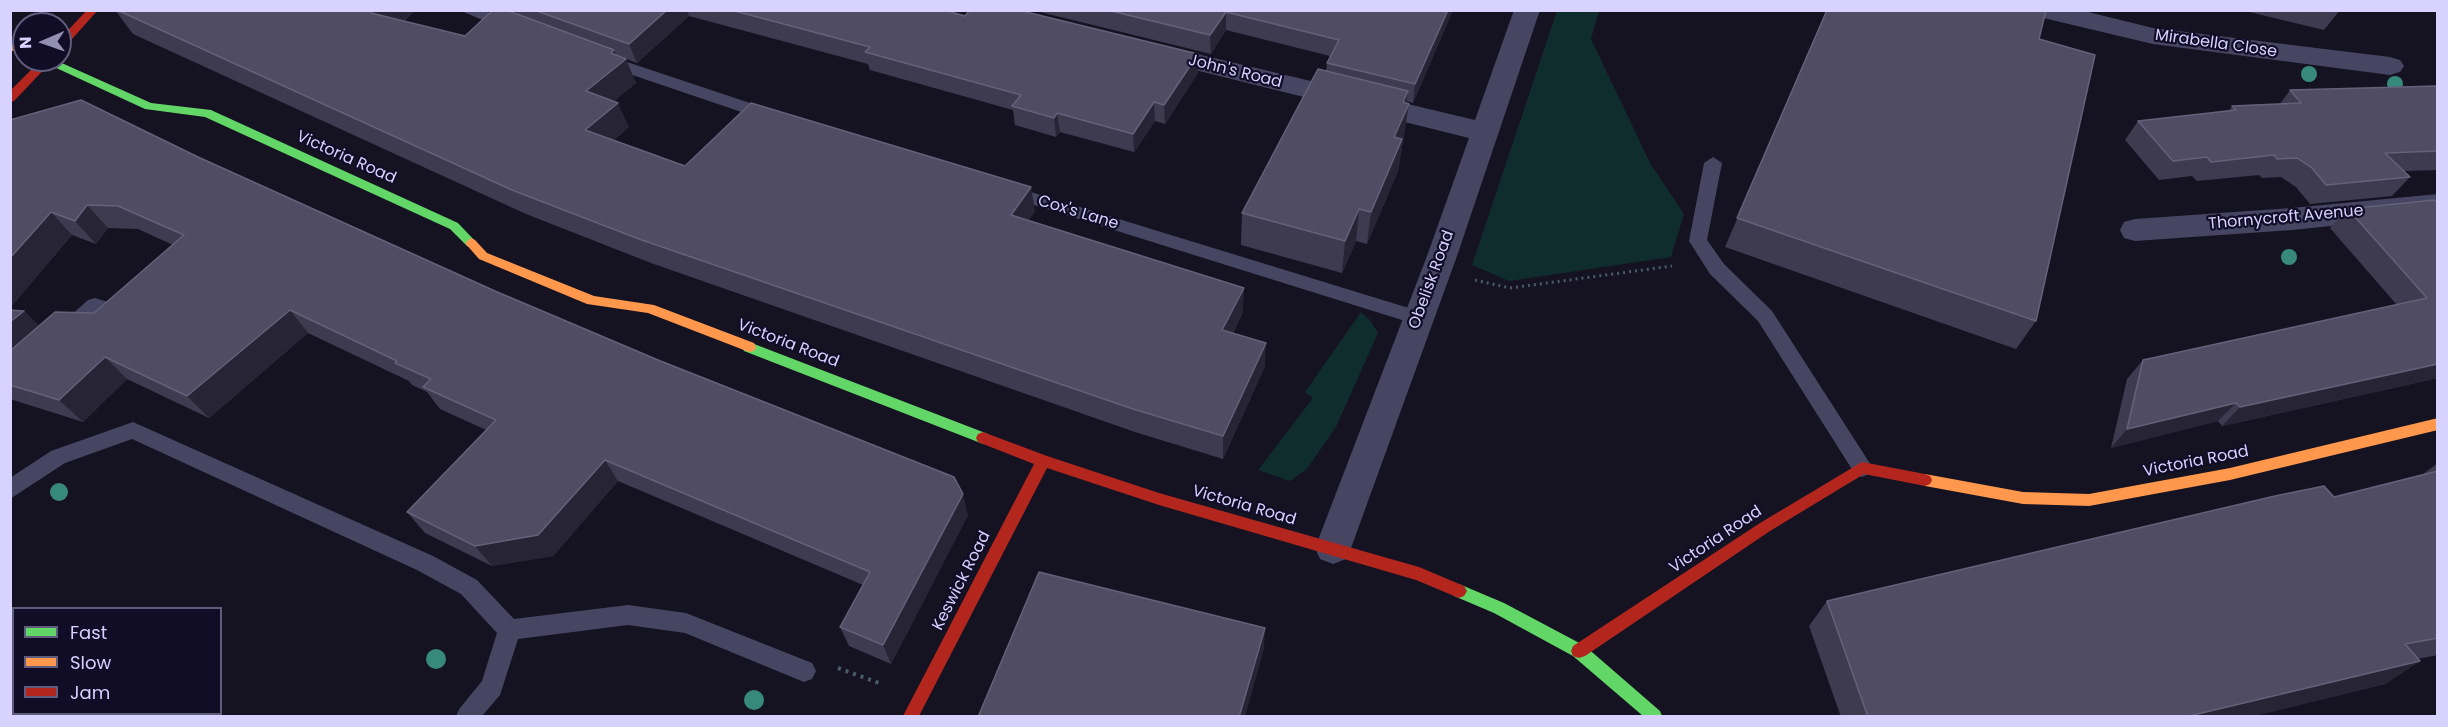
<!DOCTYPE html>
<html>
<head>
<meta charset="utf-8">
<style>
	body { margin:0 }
	#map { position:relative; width:2448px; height:727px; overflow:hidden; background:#151321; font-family:Poppins,sans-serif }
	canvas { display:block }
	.frame { position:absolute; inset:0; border:12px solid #d7d2ff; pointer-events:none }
	.legend { position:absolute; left:12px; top:607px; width:210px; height:108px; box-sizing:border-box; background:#110d27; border:2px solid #605c7d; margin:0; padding:8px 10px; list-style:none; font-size:18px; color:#d7d2ff }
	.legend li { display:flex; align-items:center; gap:12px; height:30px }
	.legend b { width:30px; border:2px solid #605c7d }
	.north { position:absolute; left:12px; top:12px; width:60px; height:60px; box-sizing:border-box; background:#110d27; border:2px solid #605c7d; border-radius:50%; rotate:268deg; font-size:16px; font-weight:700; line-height:24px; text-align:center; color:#d7d2ff }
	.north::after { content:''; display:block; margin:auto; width:21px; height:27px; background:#938fb1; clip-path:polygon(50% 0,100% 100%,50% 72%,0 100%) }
</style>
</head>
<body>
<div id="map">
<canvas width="2448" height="727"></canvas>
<div class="frame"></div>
<ul class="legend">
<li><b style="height:8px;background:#63d668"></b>Fast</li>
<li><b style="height:8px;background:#ff974d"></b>Slow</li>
<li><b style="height:8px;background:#b3261e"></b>Jam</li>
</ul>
<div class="north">N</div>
</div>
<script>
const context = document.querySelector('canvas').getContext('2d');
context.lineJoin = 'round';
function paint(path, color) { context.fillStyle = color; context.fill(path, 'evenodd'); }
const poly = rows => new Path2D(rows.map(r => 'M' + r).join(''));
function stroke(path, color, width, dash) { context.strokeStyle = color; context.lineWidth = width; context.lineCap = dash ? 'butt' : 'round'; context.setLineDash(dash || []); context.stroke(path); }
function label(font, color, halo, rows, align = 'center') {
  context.font = font + ' Poppins,sans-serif'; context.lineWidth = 4.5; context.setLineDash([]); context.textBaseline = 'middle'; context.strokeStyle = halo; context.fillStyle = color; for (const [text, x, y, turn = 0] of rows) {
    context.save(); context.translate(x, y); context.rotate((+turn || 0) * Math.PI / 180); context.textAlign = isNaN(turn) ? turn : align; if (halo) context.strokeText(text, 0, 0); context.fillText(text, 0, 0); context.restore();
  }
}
const green = poly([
	[1557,11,1599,11,1591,39,1650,163,1684,214,1671,257,1509,281,1472,265],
	[1361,312,1370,320,1378,333,1336,427,1307,469,1290,481,1258,470,1313,398,1305,392]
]);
const pathFar1 = poly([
	[1475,280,1510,288,1672,266]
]);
const path = poly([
	[838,668,879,683]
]);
const lane = poly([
	[459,10,482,10,516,23,518,26,510,31,504,29,459,10],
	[606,55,777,112,779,116,771,121,765,120,600,64,598,60,606,55],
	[1713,157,1722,163,1707,240,1724,264,1772,311,1869,462,1872,468,1869,474,1862,477,1855,474,1758,321,1710,274,1689,241,1704,163,1713,157],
	[1008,185,1425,313,1427,318,1425,323,1418,325,1002,195,999,191,1008,185],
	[95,298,131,309,133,314,131,319,124,321,98,313,73,336,66,338,59,336,56,331,59,326,88,300,95,298],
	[133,422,433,556,477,580,514,619,628,605,686,613,812,663,816,671,812,679,804,682,685,633,628,625,518,639,500,695,482,716,456,716,460,708,482,681,497,633,461,594,417,570,132,439,65,463,10,499,10,478,51,451,133,422]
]);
const street = poly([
	[1514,10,1540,10,1457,256,1351,548,1346,559,1333,564,1320,559,1315,548,1427,256,1469,138,1155,60,1146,58,1142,52,1146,46,1155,44,1475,120,1514,10],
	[2031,10,2080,10,2153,28,2390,57,2400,60,2404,66,2400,72,2390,75,2153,44,2035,16,2031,10],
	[2438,194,2438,215,2292,230,2135,241,2124,238,2120,230,2124,222,2135,219,2292,208,2438,194]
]);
const fast = poly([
	[39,60,55,60,151,103,211,110,458,223,477,243,471,248,467,246,450,229,205,117,145,109,39,60],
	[749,342,988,434,990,438,988,442,983,444,978,442,744,351,742,347,744,343,749,342],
	[1459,584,1504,603,1585,646,1660,711,1662,716,1643,716,1573,656,1494,613,1454,596,1451,591,1454,586,1459,584],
	[10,649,14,650,14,665,10,664,10,649]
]);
const slow = poly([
	[10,43,24,47,24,54,10,50,10,43],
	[471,238,475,240,487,253,594,296,654,305,754,343,756,347,754,351,749,352,648,313,587,304,479,259,465,243,471,238],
	[2438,418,2438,430,2230,480,2089,506,2023,504,1925,486,1920,484,1918,480,1920,476,1925,474,2023,492,2089,494,2230,468,2438,418],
	[115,714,136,714,137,716,116,716,115,714]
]);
const jam = poly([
	[87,10,98,10,64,48,60,49,60,39,87,10],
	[41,60,53,60,14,101,10,102,10,91,41,60],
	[983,432,1047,456,1159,493,1419,567,1464,586,1467,591,1464,596,1459,598,1416,580,1159,505,1047,468,919,716,903,716,1034,464,978,442,976,438,978,434,983,432],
	[1862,462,1925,474,1930,476,1932,480,1930,484,1925,486,1864,474,1770,531,1585,656,1579,658,1573,656,1571,651,1573,646,1760,523,1862,462]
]);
const trees = [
	[2309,74,8],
	[2395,84,8],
	[2289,257,8],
	[59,492,9],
	[436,659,10],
	[754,700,10]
];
const wall = poly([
	[115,10,415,10,404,21,465,36,517,14,515,10,944,10,965,16,1198,54,1198,73,1165,124,1155,121,1134,152,1060,132,1056,137,1015,125,1013,110,870,70,868,64,689,16,637,63,624,58,636,83,614,101,629,127,614,140,685,166,1035,211,1028,221,1243,312,1233,333,1265,366,1223,459,1135,432,651,263,526,214,133,34],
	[1032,10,1453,10,1413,103,1406,101,1406,103,1409,104,1398,171,1367,244,1356,241,1342,273,1241,245,1242,213,1326,72,1327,63,1330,56,1226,30,1211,54],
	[1827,10,2046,10,2039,39,2036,321,2016,349,1725,247],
	[2241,10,2340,10,2324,30],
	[2438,86,2438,170,2404,171,2410,177,2392,196,2310,204,2296,187,2281,177,2262,178,2259,175,2197,181,2192,176,2159,180,2125,140,2138,121,2229,111,2232,106,2280,104,2290,90],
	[10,120,198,157,968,515,891,664,849,646,840,627,863,585,618,481,553,556,492,566,425,533,407,512,486,430,440,409,427,392,412,385,409,381,308,333,209,418,127,379,83,422,10,399,10,310,24,311,39,326,94,313,173,245,138,229,108,228,96,244,72,235,10,308],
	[2434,200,2438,378,2222,426,2218,421,2111,448,2127,379,2143,360,2397,305,2330,228,2348,209],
	[2438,463,2438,655,2418,659,2420,661,2385,684,2250,717,1841,717,1809,626,1827,601,2334,497,2423,474]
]);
const shadedWall = poly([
	[373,10,415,10,385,37,371,13],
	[667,10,687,10,689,16,637,63,629,44],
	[1448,10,1453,10,1413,103,1415,84],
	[1226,12,1226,30,1211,54,1210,35],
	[614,50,620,64,626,59,636,83,597,116,586,91,611,53],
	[1198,54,1198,73,1165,124,1164,105],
	[1408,91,1405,112,1409,104,1398,171,1367,244,1371,212,1394,137,1403,102],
	[1154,102,1155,121,1134,152,1133,134],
	[618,103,629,127,597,155,585,130],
	[1057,113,1060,132,1056,137,1054,118],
	[1031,187,1035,211,1015,240,1011,215],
	[87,205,108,228,96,244,75,221],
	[1359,209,1356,241,1342,273,1345,241],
	[51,212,72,235,10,308,10,258],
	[1244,288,1243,312,1222,354,1222,330],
	[290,310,308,333,209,418,187,396],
	[24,311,47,333,10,366,10,322],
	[1266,343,1265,366,1223,459,1223,436],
	[105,357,127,379,83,422,59,400],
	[2438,364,2438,378,2222,426,2240,407],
	[2236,403,2218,421,2111,448,2127,429],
	[605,460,618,481,553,556,492,566,475,546],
	[963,494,968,515,891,664,883,645],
	[1265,628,1264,649,1245,717,1239,717],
	[2420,661,2385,684,2250,717,2185,717]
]);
const building = poly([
	[117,10,373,10,371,13,465,36,493,10,506,10,614,50,611,53,626,59,586,91,618,103,585,130,685,166,751,103,1031,187,1011,215,1244,288,1222,330,1266,343,1223,436,1133,409,639,239,512,190,117,10],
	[534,10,667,10,629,44,534,10],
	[731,10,944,10,965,16,970,10,1018,10,1198,54,1164,105,1154,102,1133,134,1057,113,1054,118,1012,106,1021,95,865,52,870,47,731,10],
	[1107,10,1448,10,1415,84,1327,63,1339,40,1226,12,1210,35,1107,10],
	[1827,10,1957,10,1962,12,1962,10,2046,10,2039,39,2095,55,2036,321,1737,218,1827,10],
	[1318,69,1408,91,1403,102,1409,104,1394,137,1402,139,1371,212,1359,209,1345,241,1242,213,1318,69],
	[2438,86,2438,151,2385,153,2410,177,2326,185,2312,168,2297,158,2277,159,2274,155,2211,162,2207,157,2173,161,2138,121,2236,110,2232,106,2301,103,2290,90,2438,86],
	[81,100,198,157,495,291,658,360,954,477,963,494,883,645,840,627,870,572,605,460,538,535,475,546,407,512,496,420,423,387,431,379,395,363,397,361,290,310,187,396,105,357,59,400,10,385,10,351,55,312,94,313,184,235,118,206,87,205,75,221,51,212,10,258,10,120,81,100],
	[2434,200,2438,203,2438,364,2240,407,2236,403,2127,429,2143,360,2427,298,2348,209,2434,200],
	[10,310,24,311,10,322,10,310],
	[2438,471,2438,638,2405,644,2420,661,2185,717,1868,717,1827,601,2275,496,2324,486,2334,497,2438,471],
	[1039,572,1265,628,1239,717,978,717,1039,572]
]);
const streetNames = [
	["Mirabella Close",2216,44,8],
	["John's Road",1235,72,14],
	["Victoria Road",346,158,24],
	["Cox's Lane",1078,213,17],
	["Thornycroft Avenue",2286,218,-5],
	["Obelisk Road",1432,280,-70],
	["Victoria Road",788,344,21],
	["Victoria Road",2196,462,-11],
	["Victoria Road",1244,506,16],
	["Victoria Road",1716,540,-34],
	["Keswick Road",962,581,-63]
];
paint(green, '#102d2e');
stroke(pathFar1, '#495a6b', 3, [2, 4]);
stroke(path, '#495a6b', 4, [3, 5]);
paint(lane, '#474662');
paint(street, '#474662');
paint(fast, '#63d668');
paint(slow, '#ff974d');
paint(jam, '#b3261e');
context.fillStyle = '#378a7a';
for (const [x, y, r] of trees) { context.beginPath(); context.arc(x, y, r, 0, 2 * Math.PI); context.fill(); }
paint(wall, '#3e3b50');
paint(shadedWall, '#272435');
paint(building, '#4f4c63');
stroke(building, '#64617b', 1.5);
label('16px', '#d7d2ff', '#110d27', streetNames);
</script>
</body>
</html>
